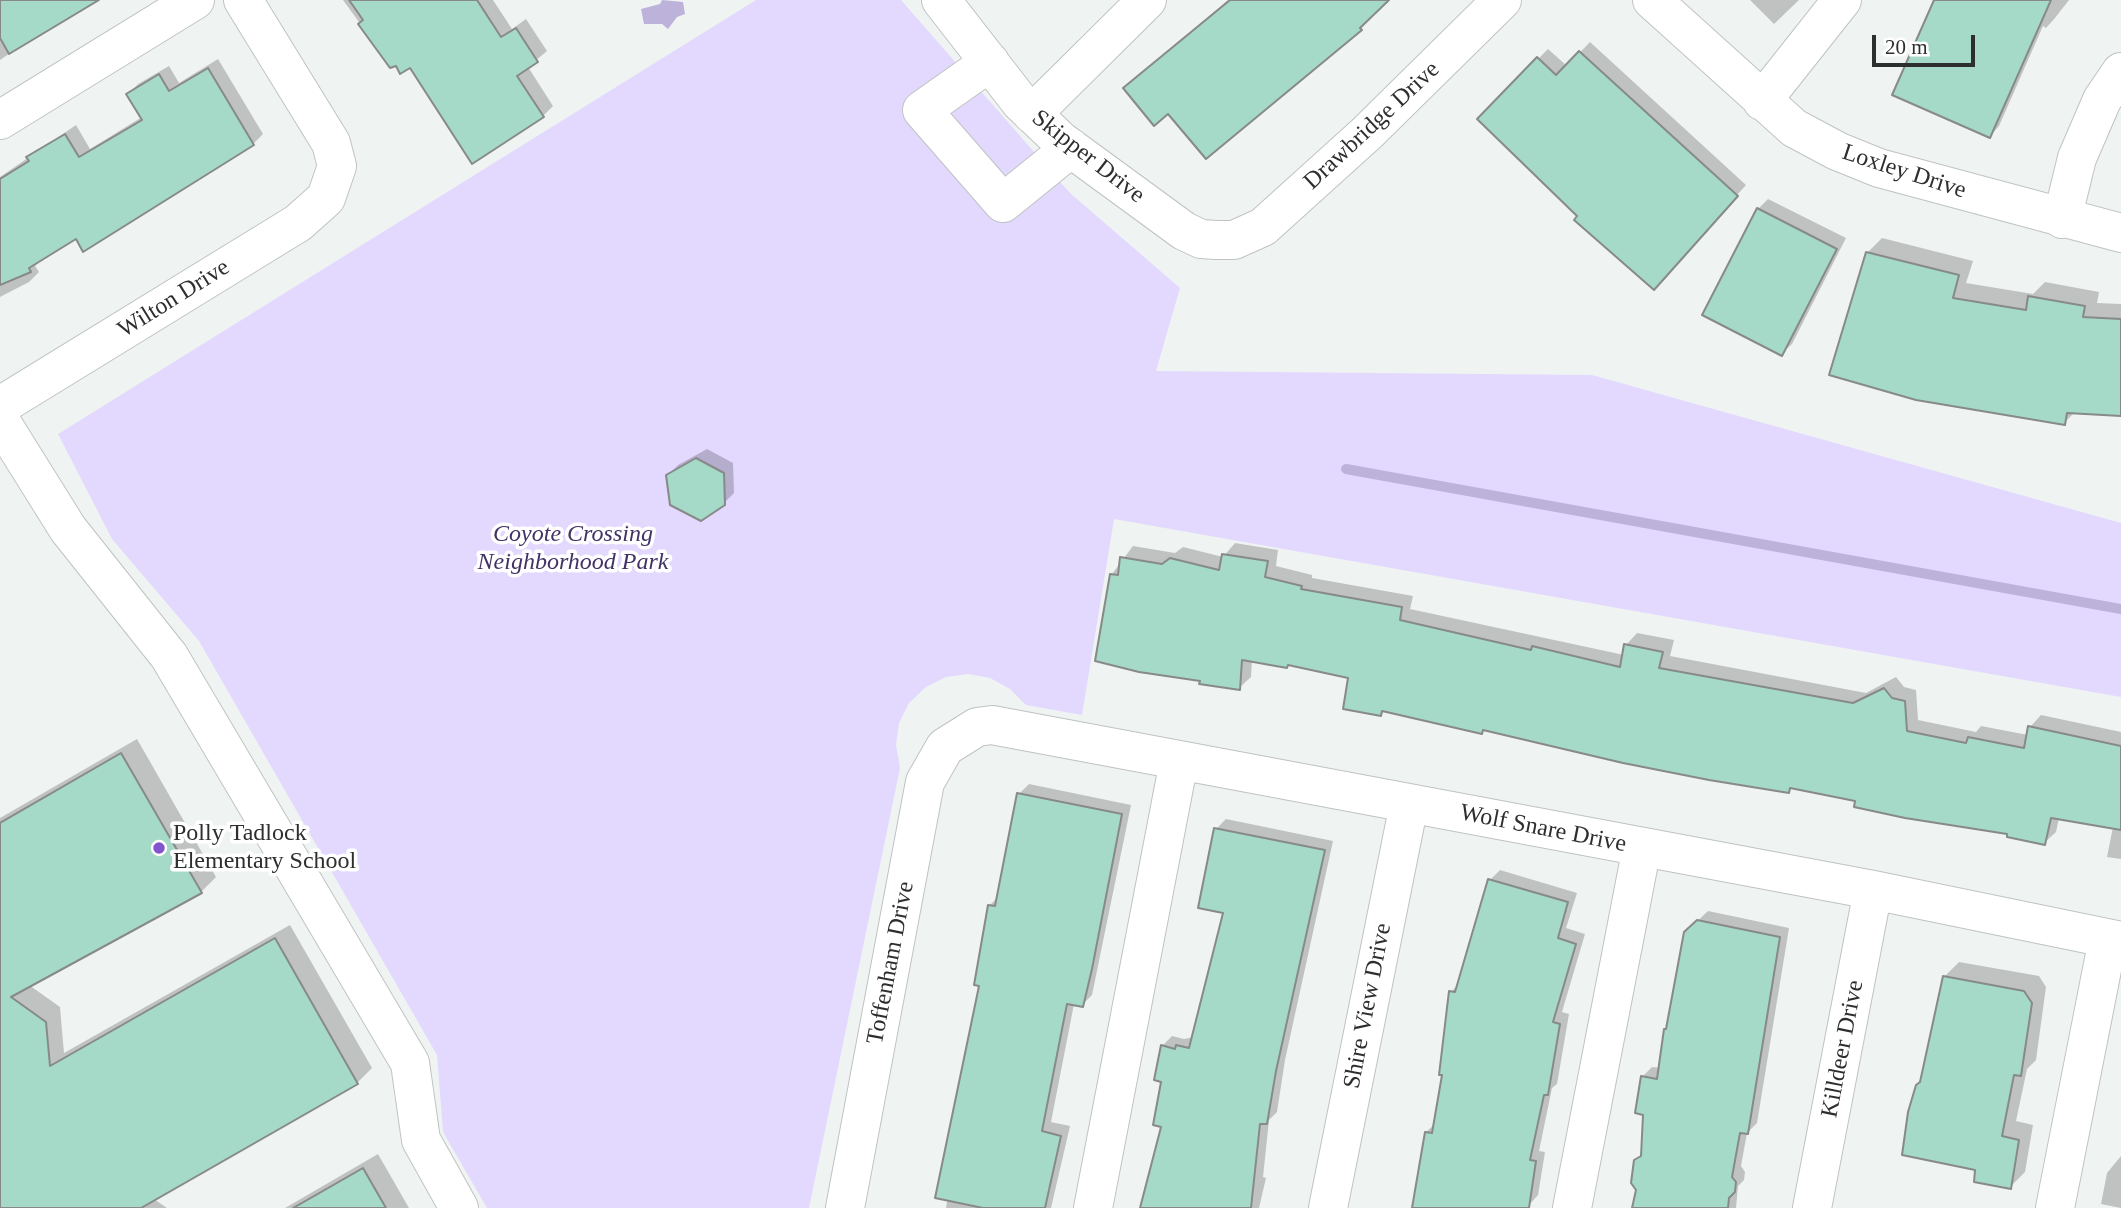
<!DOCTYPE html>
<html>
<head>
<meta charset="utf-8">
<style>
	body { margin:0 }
	#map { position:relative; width:2121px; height:1208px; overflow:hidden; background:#eff3f2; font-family:"Times New Roman",serif }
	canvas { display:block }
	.scale { position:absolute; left:1872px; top:35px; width:103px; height:32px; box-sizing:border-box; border:4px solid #2d2e2e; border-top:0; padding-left:9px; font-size:21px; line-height:24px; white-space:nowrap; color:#2d2e2e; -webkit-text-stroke:5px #fff; paint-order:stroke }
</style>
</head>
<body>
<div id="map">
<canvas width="2121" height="1208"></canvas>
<div class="scale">20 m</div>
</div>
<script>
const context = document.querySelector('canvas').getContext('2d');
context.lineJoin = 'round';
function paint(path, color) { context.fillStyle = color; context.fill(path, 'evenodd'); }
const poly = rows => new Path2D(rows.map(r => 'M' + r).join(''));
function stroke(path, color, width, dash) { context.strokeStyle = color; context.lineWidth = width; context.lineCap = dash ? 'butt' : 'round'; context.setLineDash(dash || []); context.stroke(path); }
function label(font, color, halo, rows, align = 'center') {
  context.font = font + ' "Times New Roman",serif'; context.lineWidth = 7; context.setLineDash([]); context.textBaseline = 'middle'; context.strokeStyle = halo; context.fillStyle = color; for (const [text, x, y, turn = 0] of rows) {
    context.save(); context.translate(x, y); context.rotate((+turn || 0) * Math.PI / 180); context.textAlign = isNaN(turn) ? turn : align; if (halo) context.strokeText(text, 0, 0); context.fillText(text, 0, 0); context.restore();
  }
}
const green = poly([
	[756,0,901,0,1070,193,1180,288,1156,371,1592,375,2121,523,2121,697,1114,519,1082,715,1026,705,1010,689,990,678,968,674,946,677,926,687,909,703,899,723,896,745,900,768,809,1208,487,1208,443,1132,437,1055,199,641,112,539,58,434]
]);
const water = poly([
	[662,0,683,2,685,14,677,17,668,29,662,24,644,24,641,9,660,4]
]);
const shadow = poly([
	[0,0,89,0,0,60],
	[343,0,493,0,512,29,526,19,547,51,528,67,553,106,543,116,411,65,391,66],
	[1228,0,1386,0,1361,28,1206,157,1169,111,1125,88],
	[1750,0,1799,0,1774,24],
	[1936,0,2069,0,2055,18,2046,28,2043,26,1999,126,1990,136],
	[1590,42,1746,185,1663,278,1580,216,1479,119,1548,49,1567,66],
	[218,59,263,134,253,144,76,237,40,261,35,266,39,272,29,282,0,297,0,177,76,125,90,149,142,117,128,94,138,84,169,66,179,83],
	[1768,199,1846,238,1792,344,1782,353,1758,209],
	[1882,238,1973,261,1966,283,2033,294,2045,282,2099,292,2097,303,2121,304,2121,414,2075,412,2064,423,1867,253],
	[707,449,733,463,734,493,724,503,668,475,678,465],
	[1235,543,1278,550,1276,566,1312,575,1312,578,1413,596,1410,609,1624,655,1626,645,1637,633,1674,640,1670,656,1866,693,1896,677,1904,687,1916,690,1918,720,1976,732,1981,726,2028,735,2030,727,2041,715,2121,732,2121,859,2107,857,2113,827,2059,818,2056,832,2044,843,2009,833,1793,786,1789,791,1485,728,1482,732,1385,710,1381,714,1350,677,1289,663,1252,660,1251,677,1239,688,1202,679,1112,574,1133,546,1175,553,1183,547,1223,557],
	[137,739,216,877,201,892,29,985,60,1007,64,1053,290,925,372,1068,357,1083,154,1199,167,1208,0,1208,0,818],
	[1029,784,1131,805,1092,995,1082,1005,1074,1004,1051,1122,1070,1126,1051,1208,946,1208,981,984,990,905,999,896,1019,794],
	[1226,819,1333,841,1285,1060,1277,1112,1269,1120,1263,1177,1266,1178,1259,1208,1142,1208,1163,1126,1162,1046,1172,1036,1184,1039,1194,1037,1225,912,1216,829],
	[1500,870,1577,893,1566,928,1585,934,1562,1012,1569,1014,1557,1084,1552,1088,1539,1151,1545,1152,1538,1195,1529,1205,1516,1208,1414,1208,1426,1132,1436,1123,1444,1074,1451,992,1459,984,1490,880],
	[1708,911,1789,928,1757,1123,1747,1133,1741,1166,1745,1172,1744,1180,1738,1186,1736,1208,1634,1208,1638,1190,1636,1161,1643,1154,1645,1113,1642,1077,1652,1067,1661,1068,1685,933],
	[1959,962,2039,976,2046,987,2036,1060,2027,1069,2016,1121,2033,1125,2025,1172,2010,1187,1977,1169,1922,1081,1944,977],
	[378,1154,409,1208,285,1208],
	[2121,1156,2121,1208,2101,1204,2107,1173]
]);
const stream = poly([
	[1346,469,2121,609]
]);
const building = poly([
	[0,0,99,0,9,54,0,38,0,0],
	[349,0,477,0,501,37,516,28,538,62,517,76,544,117,472,164,410,68,400,74,396,66,390,68,358,24,363,20,349,0],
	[1230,0,1389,0,1360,28,1362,30,1206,159,1168,114,1154,126,1123,88,1230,0],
	[1934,0,2051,0,1990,138,1892,95,1934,0],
	[1579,51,1738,196,1654,290,1574,220,1577,216,1477,119,1537,57,1556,75,1579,51],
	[208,68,254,145,83,252,76,239,29,268,31,272,0,285,0,179,29,161,26,157,65,134,79,157,142,120,126,94,159,74,169,91,208,68],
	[1757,208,1837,249,1782,356,1702,315,1757,208],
	[1866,252,1959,275,1953,298,2026,310,2028,296,2085,306,2083,317,2121,319,2121,416,2067,413,2065,425,1916,400,1829,375,1866,252],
	[696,458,724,473,725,505,701,521,670,505,666,475,696,458],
	[1222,554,1268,561,1265,577,1302,586,1301,589,1402,607,1400,620,1531,650,1532,646,1620,667,1624,644,1663,652,1659,668,1853,703,1884,688,1892,698,1905,701,1907,731,1966,743,1968,737,2024,748,2028,726,2121,746,2121,830,2051,818,2045,845,2007,837,2007,834,1905,818,1854,807,1855,801,1790,788,1789,793,1709,780,1623,763,1483,730,1482,734,1382,711,1381,716,1343,709,1348,678,1288,665,1287,668,1242,660,1240,690,1199,684,1200,681,1139,672,1095,661,1110,574,1118,575,1120,557,1162,564,1170,558,1219,570,1222,554],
	[121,753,202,893,11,997,46,1022,50,1066,275,938,358,1084,141,1208,0,1208,0,823,121,753],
	[1017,793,1122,814,1092,969,1083,1007,1067,1004,1042,1131,1061,1136,1045,1208,983,1208,935,1198,979,986,974,985,988,905,995,906,1017,793],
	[1214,828,1325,850,1276,1071,1267,1124,1260,1124,1251,1208,1140,1208,1161,1127,1153,1125,1161,1082,1154,1080,1161,1045,1175,1049,1176,1045,1189,1048,1223,913,1198,908,1214,828],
	[1488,879,1568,902,1558,938,1576,944,1553,1022,1560,1024,1548,1095,1544,1095,1530,1160,1536,1161,1529,1208,1412,1208,1425,1132,1432,1133,1442,1075,1439,1075,1449,991,1455,992,1488,879],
	[1697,920,1780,937,1748,1134,1740,1133,1732,1177,1736,1182,1735,1192,1729,1198,1728,1208,1632,1208,1636,1190,1631,1183,1634,1160,1641,1156,1643,1115,1635,1113,1641,1076,1657,1079,1664,1029,1666,1029,1684,932,1697,920],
	[1943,976,2024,991,2032,1003,2021,1076,2014,1075,2002,1136,2019,1140,2011,1189,1974,1182,1975,1170,1902,1155,1908,1112,1916,1085,1920,1082,1943,976],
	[363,1168,386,1208,293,1208,363,1168]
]);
const minor = poly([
	[941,0,1021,103,1061,141,1184,231,1201,239,1216,240,1234,240,1263,227,1367,133,1502,0],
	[1652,0,1794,128,1837,151,1879,168,2121,233],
	[990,62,922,110,1003,203,1071,148],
	[1762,101,1842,0],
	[1032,114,1147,0],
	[0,120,195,0],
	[2062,219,2077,158,2102,100,2121,72],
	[0,406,298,223,326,198,337,166,331,143,243,0],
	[0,420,68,529,169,656,410,1063,421,1140,459,1208],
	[845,1208,925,782,945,747,977,727,992,725,1873,890,2121,941],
	[1093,1208,1179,761],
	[1328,1208,1409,804],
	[1572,1208,1642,847],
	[1812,1208,1873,890],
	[2055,1208,2108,939]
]);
const markers = [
	[159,848,7,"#8255ce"]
];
const streetNames = [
	["Drawbridge Drive",1372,126,-43],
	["Skipper Drive",1088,157,38],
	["Loxley Drive",1904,172,18],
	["Wilton Drive",174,299,-32],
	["Wolf Snare Drive",1543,829,11],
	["Toffenham Drive",891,963,-79],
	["Shire View Drive",1368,1006,-79],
	["Killdeer Drive",1843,1049,-79]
];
const parkNames = [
	["Coyote Crossing",573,535],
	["Neighborhood Park",573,563]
];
const poiNames = [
	["Polly Tadlock",173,834],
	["Elementary School",173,862]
];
paint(green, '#e3d9ff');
paint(water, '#bdb2da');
paint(shadow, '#0003');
stroke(stream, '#bdb2da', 10);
paint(building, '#a5d9c8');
stroke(building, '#878a89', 2);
stroke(minor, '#bfc3c1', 40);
stroke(minor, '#fff', 38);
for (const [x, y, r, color] of markers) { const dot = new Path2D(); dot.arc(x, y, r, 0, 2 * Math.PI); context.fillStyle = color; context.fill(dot); stroke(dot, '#fff', 2.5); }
label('24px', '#2d2e2e', '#fff', streetNames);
label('italic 24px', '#433265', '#fff', parkNames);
label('24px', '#2d2e2e', '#fff', poiNames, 'left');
</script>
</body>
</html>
